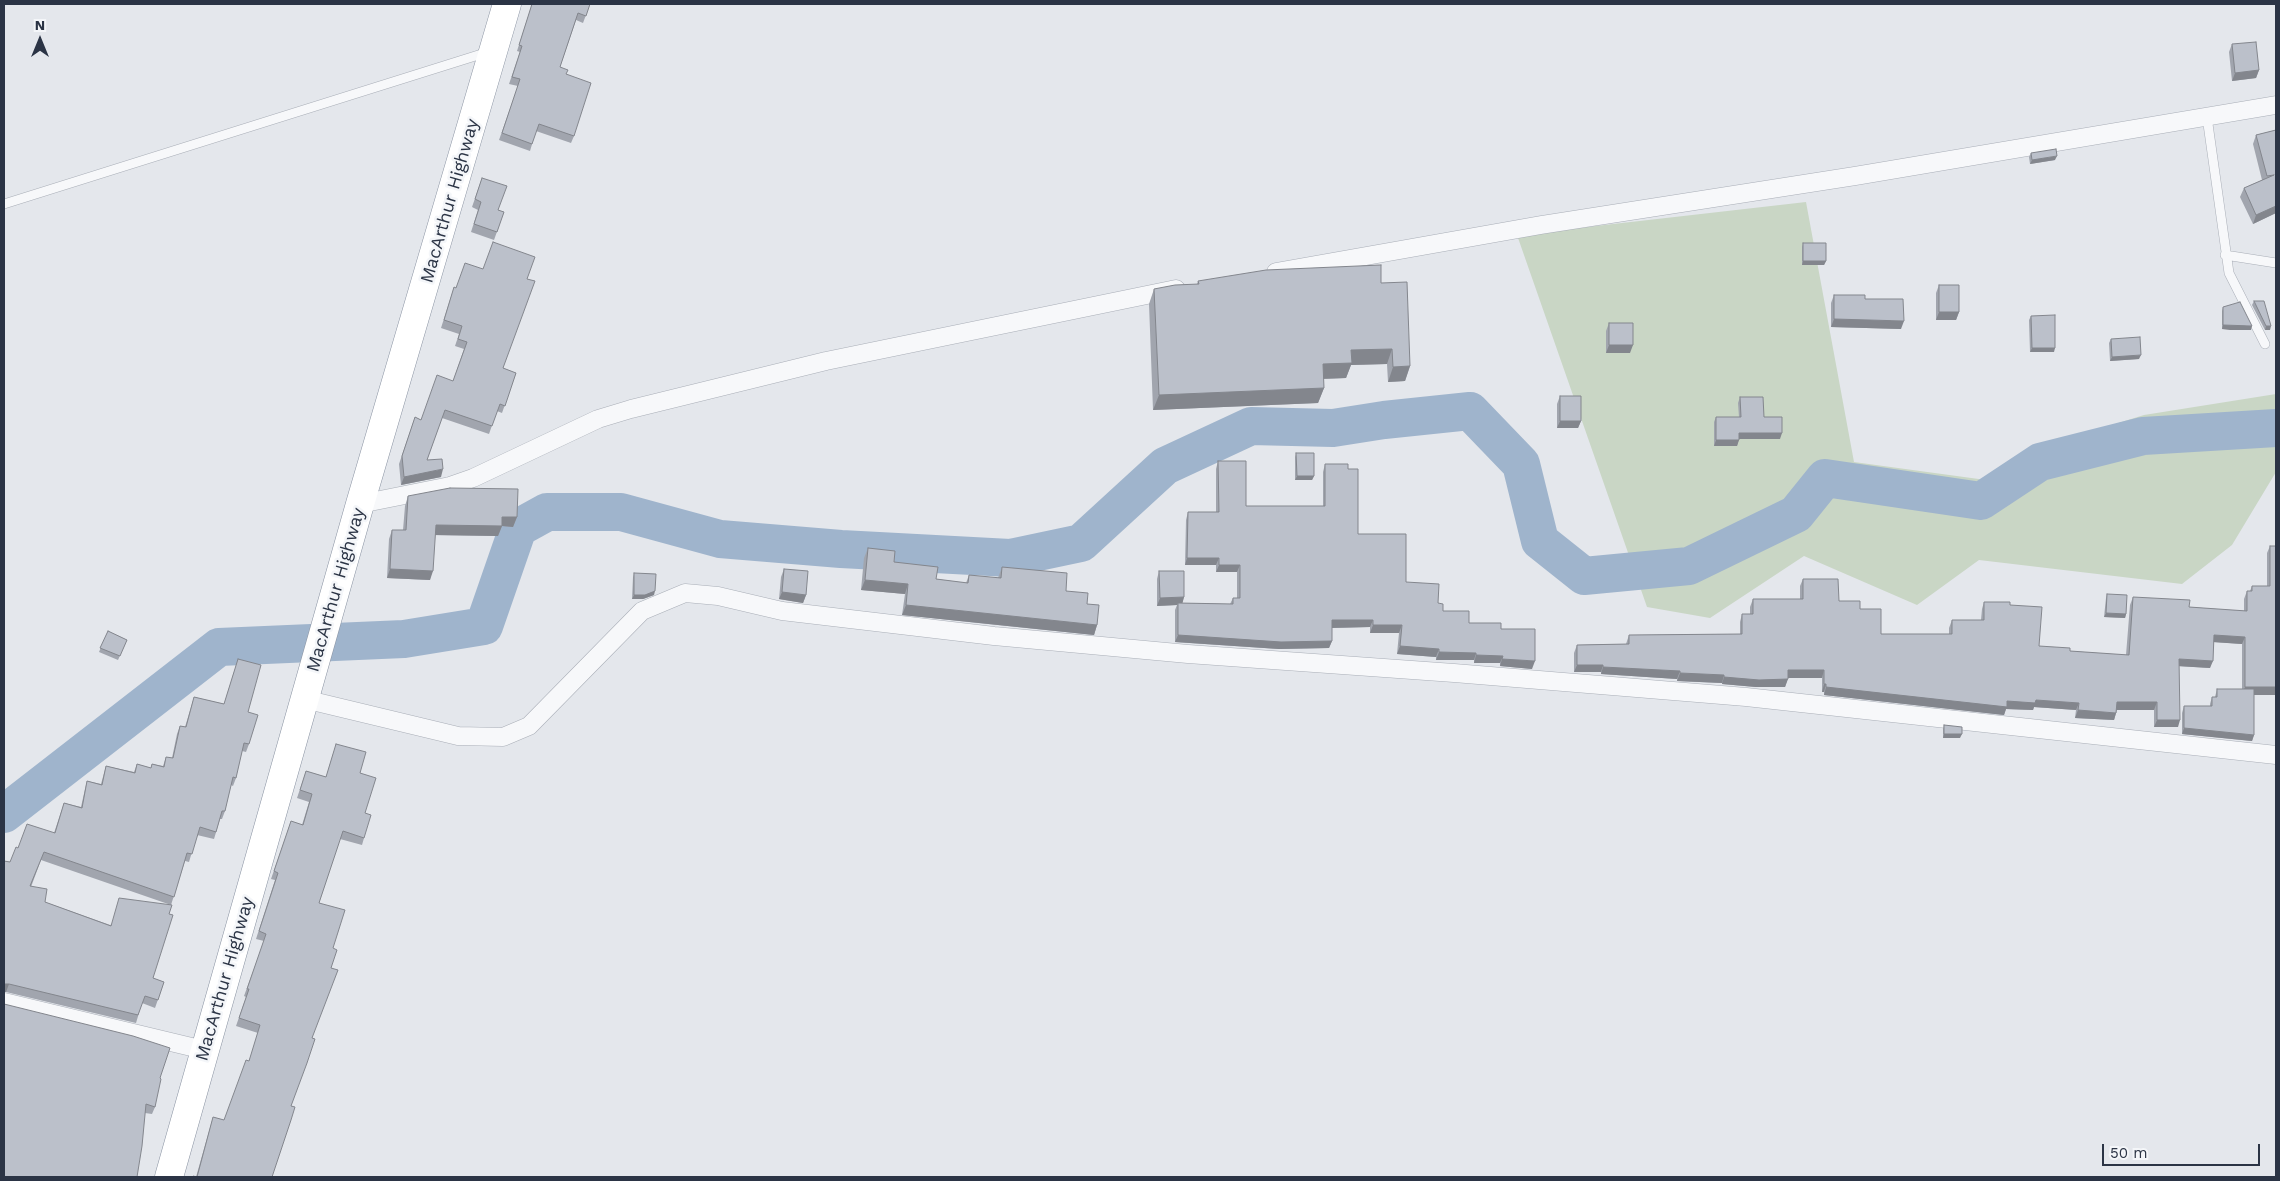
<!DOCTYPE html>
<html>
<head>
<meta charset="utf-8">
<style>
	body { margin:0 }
	#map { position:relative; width:2280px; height:1181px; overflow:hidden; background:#e4e7ec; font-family:"Work Sans",sans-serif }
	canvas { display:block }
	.frame { position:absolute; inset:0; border:5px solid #2b3445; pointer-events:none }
	.north { position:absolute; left:15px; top:15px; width:50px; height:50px; -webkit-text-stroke:4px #f4f6f9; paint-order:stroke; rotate:0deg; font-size:14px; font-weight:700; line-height:20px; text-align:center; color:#2b3445 }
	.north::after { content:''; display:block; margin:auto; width:18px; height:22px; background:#2b3445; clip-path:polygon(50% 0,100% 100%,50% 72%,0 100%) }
	.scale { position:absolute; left:2102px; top:1144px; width:158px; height:22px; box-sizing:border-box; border:2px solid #2b3445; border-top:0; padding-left:6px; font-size:15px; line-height:18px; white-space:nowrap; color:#2b3445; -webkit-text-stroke:4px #f4f6f9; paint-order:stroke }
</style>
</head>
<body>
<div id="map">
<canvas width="2280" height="1181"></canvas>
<div class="frame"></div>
<div class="north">N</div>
<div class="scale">50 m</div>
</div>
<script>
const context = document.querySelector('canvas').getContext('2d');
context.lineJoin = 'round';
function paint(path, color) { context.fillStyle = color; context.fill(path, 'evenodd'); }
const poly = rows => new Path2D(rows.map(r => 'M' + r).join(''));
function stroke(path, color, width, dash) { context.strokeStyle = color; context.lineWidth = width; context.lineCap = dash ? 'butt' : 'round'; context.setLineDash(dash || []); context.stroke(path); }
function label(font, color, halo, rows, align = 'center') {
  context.font = font + ' "Work Sans",sans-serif'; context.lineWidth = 5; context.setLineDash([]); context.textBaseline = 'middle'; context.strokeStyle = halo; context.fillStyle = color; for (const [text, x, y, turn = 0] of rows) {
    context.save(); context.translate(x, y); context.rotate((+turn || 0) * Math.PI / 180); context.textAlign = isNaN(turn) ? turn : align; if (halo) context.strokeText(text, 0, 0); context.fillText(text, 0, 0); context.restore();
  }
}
const green = poly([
	[1806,202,1854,462,1986,480,2028,451,2144,415,2276,394,2276,472,2232,545,2182,584,1979,560,1917,605,1804,556,1710,618,1647,607,1517,235]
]);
const river = poly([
	[4,814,219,647,404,639,484,626,518,528,547,512,621,512,720,539,841,549,1010,558,1081,543,1165,466,1251,426,1333,428,1384,420,1470,411,1521,464,1540,541,1584,576,1689,566,1796,514,1825,478,1981,501,2040,462,2143,436,2276,428]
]);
const lane = poly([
	[2207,117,2229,273,2265,344],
	[4,204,488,52],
	[2225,255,2276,263]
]);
const street = poly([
	[1276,272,1541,225,1855,176,2276,105],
	[360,504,450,486,473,478,598,419,631,409,826,361,1176,289],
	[304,699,458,736,503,737,529,726,642,611,685,593,718,596,782,611,994,636,1188,654,1454,673,1746,697,2276,755],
	[4,1002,204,1050]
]);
const highway = poly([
	[169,1177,360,504,507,4]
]);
const wall = poly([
	[532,4,590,4,583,23,576,20,560,67,566,74,574,136,571,143,536,131,530,151,499,140,518,86,509,84,520,52,517,51],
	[2232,44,2259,70,2256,78,2232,81,2229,52],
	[2276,130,2276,213,2253,224,2240,197,2244,188,2262,180,2253,144,2256,135],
	[2031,153,2055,160,2030,164,2029,157],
	[482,178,498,210,504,212,494,240,471,232,478,210,472,207],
	[1803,243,1826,261,1824,265,1802,265,1802,247],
	[483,269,527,279,503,368,516,373,502,413,497,411,489,434,442,418,427,460,441,477,401,485,399,464,415,417,421,420,453,381,464,349,455,346,459,334,441,328,454,287,456,288],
	[1198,281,1381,283,1410,366,1405,381,1388,382,1387,364,1351,365,1346,378,1323,379,1324,388,1318,403,1153,410,1149,304,1154,289,1197,284],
	[1939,285,1959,312,1956,320,1936,320,1936,293],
	[1834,295,1865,299,1901,329,1831,327,1831,303],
	[2254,301,2270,330,2265,330,2252,305],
	[2223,307,2251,330,2222,329,2222,311],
	[2031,316,2054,352,2030,352,2029,320],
	[1609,323,1630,353,1606,353,1606,331],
	[2111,339,2139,359,2110,361,2109,343],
	[1560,396,1581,421,1578,428,1557,428,1557,404],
	[1740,397,1764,417,1780,439,1739,439,1737,446,1714,446,1714,422,1716,417,1739,417,1738,403],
	[1296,453,1314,476,1312,480,1295,480,1295,457],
	[1218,461,1246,506,1323,506,1323,472,1325,464,1348,469,1358,534,1406,582,1438,603,1443,611,1469,623,1501,629,1532,669,1500,666,1500,663,1474,663,1474,660,1436,660,1436,657,1397,654,1399,633,1370,633,1370,627,1332,628,1332,641,1329,648,1279,649,1175,642,1175,610,1177,605,1157,606,1157,579,1159,571,1184,597,1182,603,1230,604,1233,598,1237,598,1237,572,1216,572,1216,565,1185,565,1186,520,1188,512,1216,512,1216,469],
	[408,496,517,517,513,527,502,526,498,536,435,535,430,580,387,578,389,539,392,530,403,530,405,506],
	[2270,546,2276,695,2254,695,2254,735,2252,741,2182,734,2182,713,2184,706,2210,706,2210,704,2212,697,2215,697,2217,689,2242,689,2242,644,2214,642,2210,668,2179,666,2178,727,2154,727,2154,710,2117,710,2114,720,2075,718,2076,710,2034,707,2033,710,2006,709,2004,715,1824,695,1824,692,1822,692,1822,678,1788,678,1785,687,1756,687,1722,684,1722,683,1677,681,1677,679,1601,674,1601,672,1574,672,1574,653,1577,645,1626,644,1629,635,1740,634,1740,622,1742,614,1750,614,1750,607,1753,599,1800,599,1800,586,1803,579,1839,601,1860,609,1881,634,1949,634,1949,628,1952,620,1981,620,1982,609,1984,602,2010,605,2039,646,2070,651,2126,655,2130,605,2133,597,2189,607,2244,611,2244,599,2247,591,2250,591,2252,586,2267,586,2267,553],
	[868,548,894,562,936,579,966,583,969,575,998,578,1002,567,1066,591,1087,604,1097,625,1094,635,902,615,905,594,861,590,864,558],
	[784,569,806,595,803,603,779,599,781,577],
	[634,573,654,595,643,599,632,599,633,577],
	[2107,594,2126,614,2125,618,2104,617,2106,598],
	[108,631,127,640,118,660,99,652],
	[238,659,248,712,249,744,246,752,242,751,236,778,233,786,231,785,225,811,222,819,220,819,214,839,197,835,189,862,185,861,171,905,153,978,164,982,155,1008,142,1003,136,1023,6,992,4,992,4,861,10,862,18,848,54,833,64,803,81,807,85,789,87,781,101,784,106,766,134,772,137,764,151,768,152,764,163,766,166,757,172,758,177,734,180,726,185,727,194,697,224,704],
	[41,860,171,905,110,925,45,902,31,887],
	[1944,725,1960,738,1943,738,1943,729],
	[336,744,360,773,365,813,364,838,362,845,340,839,319,903,333,948,331,968,312,1038,291,1106,291,1120,196,1177,213,1117,224,1120,249,1061,258,1033,236,1026,246,997,244,996,264,941,256,939,275,880,271,879,291,821,302,825,309,802,297,798,306,771,326,777],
	[160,1078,155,1107,152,1114,145,1113,4,1177]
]);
const shadedWall = poly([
	[2259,70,2256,78,2232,81,2235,73],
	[2057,156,2055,160,2030,164,2032,160],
	[2276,206,2276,213,2253,224,2256,215],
	[1803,261,1826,261,1824,265,1802,265],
	[1939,312,1959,312,1956,320,1936,320],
	[1834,319,1904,321,1901,329,1831,327],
	[2223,325,2252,326,2251,330,2230,330,2222,329],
	[2266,326,2271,326,2270,330,2265,330],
	[1609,345,1633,345,1630,353,1606,353],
	[2032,348,2055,348,2054,352,2030,352],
	[1392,349,1387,364,1351,365,1346,378,1317,379,1323,364,1351,350],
	[2141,355,2139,359,2110,361,2112,357],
	[1410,366,1405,381,1388,382,1393,367],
	[1324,388,1318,403,1153,410,1159,395],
	[1560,421,1581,421,1578,428,1557,428],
	[1739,433,1782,433,1780,439,1737,439],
	[1716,440,1739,440,1737,446,1714,446],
	[443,469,441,477,401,485,404,477],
	[1297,476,1314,476,1312,480,1295,480],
	[502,517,517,517,513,527,502,526,498,536,432,535,436,525],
	[1187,558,1219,558,1216,565,1185,565],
	[1219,565,1240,565,1237,572,1216,572],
	[390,569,433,571,430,580,387,578],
	[865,580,908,584,905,594,861,590],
	[655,591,654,595,643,599,632,599,634,595],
	[782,592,806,595,803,603,779,599],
	[1184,597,1182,605,1178,603,1177,605,1157,606,1160,598],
	[906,605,1097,625,1094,635,902,615],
	[2106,613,2126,614,2125,618,2104,617],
	[1332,620,1373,620,1370,627,1329,628],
	[1373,625,1402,625,1399,633,1370,633],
	[1178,635,1332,641,1329,648,1279,649,1175,642],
	[2214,635,2245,637,2242,644,2212,642],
	[1400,646,1439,649,1436,657,1397,654],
	[1439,652,1476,653,1474,660,1436,660],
	[1476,655,1503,656,1500,663,1474,663],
	[1502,659,1535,661,1532,669,1500,666],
	[2179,659,2213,661,2210,668,2176,666],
	[1577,665,1603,665,1601,672,1574,672],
	[1603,667,1680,671,1677,679,1601,674],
	[1788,670,1824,670,1822,678,1785,678],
	[1680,673,1724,675,1722,683,1677,681],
	[1724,677,1788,679,1785,687,1756,687,1722,684],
	[1824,684,1826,684,1824,692,1822,692],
	[1826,687,2007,701,2036,700,2079,703,2076,710,2034,707,2033,710,2006,709,2004,715,1824,695],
	[2245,687,2276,687,2276,695,2242,695],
	[2117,702,2157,702,2154,710,2114,710],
	[2078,710,2116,713,2114,720,2075,718],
	[2157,720,2180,720,2178,727,2154,727],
	[2184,728,2254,735,2252,741,2182,734],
	[1944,734,1962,734,1960,738,1943,738],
	[4,984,9,984,6,992,4,992]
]);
const building = poly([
	[532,4,590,4,586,16,578,13,560,67,568,70,566,74,591,83,574,136,539,124,532,144,502,133,520,79,512,77,522,46,519,45,532,4],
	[2256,42,2259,70,2235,73,2232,44,2256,42],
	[2276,130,2276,174,2275,174,2276,177,2276,206,2256,215,2244,188,2274,175,2267,176,2256,135,2276,130],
	[2056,149,2057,156,2032,160,2031,153,2056,149],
	[482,178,507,186,498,210,504,212,497,232,474,224,481,202,475,199,482,178],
	[493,242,535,257,527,279,535,281,503,368,516,373,505,406,500,404,492,426,445,410,427,460,442,459,443,469,404,477,402,456,415,417,421,420,437,375,453,381,467,342,458,339,462,326,444,320,454,287,456,288,465,263,483,269,493,242],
	[1803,243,1826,243,1826,261,1803,261,1803,243],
	[1381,265,1381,283,1407,282,1410,366,1393,367,1392,349,1351,350,1352,363,1323,364,1324,388,1159,395,1154,289,1175,285,1199,284,1198,281,1266,270,1381,265],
	[1939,285,1959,285,1959,312,1939,312,1939,285],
	[1834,295,1865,295,1865,299,1903,299,1904,321,1834,319,1834,295],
	[2254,301,2264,301,2271,326,2266,326,2254,301],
	[2240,302,2252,326,2223,325,2223,307,2240,302],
	[2055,315,2055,348,2032,348,2031,316,2055,315],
	[1609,323,1633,323,1633,345,1609,345,1609,323],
	[2140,337,2141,355,2112,357,2111,339,2140,337],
	[1560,396,1581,396,1581,421,1560,421,1560,396],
	[1740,397,1763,397,1764,417,1782,417,1782,433,1739,433,1739,440,1716,440,1716,417,1741,417,1740,397],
	[1296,453,1314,453,1314,476,1297,476,1296,453],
	[1218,461,1246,461,1246,506,1325,506,1325,464,1348,464,1348,469,1358,469,1358,534,1406,534,1406,582,1439,584,1438,603,1443,604,1443,611,1469,611,1469,623,1501,623,1501,629,1535,629,1535,661,1502,659,1503,656,1476,655,1476,653,1439,652,1439,649,1400,646,1402,625,1373,625,1373,620,1332,620,1332,641,1281,642,1178,635,1178,603,1233,604,1233,598,1240,598,1240,565,1219,565,1219,558,1187,558,1188,512,1219,512,1218,461],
	[450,488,518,489,517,517,502,517,502,526,436,525,433,571,390,569,392,530,406,530,408,496,450,488],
	[2270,546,2276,546,2276,687,2245,687,2245,637,2214,635,2213,661,2179,659,2180,720,2157,720,2157,702,2117,702,2116,713,2078,710,2079,703,2036,700,2035,703,2007,701,2007,707,1826,687,1826,684,1824,684,1824,670,1788,670,1788,679,1759,680,1724,677,1724,675,1680,673,1680,671,1603,667,1603,665,1577,665,1577,645,1629,644,1629,635,1742,634,1742,614,1753,614,1753,599,1803,599,1803,579,1838,579,1839,601,1860,601,1860,609,1881,609,1881,634,1952,634,1952,620,1984,620,1984,602,2010,602,2010,605,2042,607,2039,646,2070,648,2070,651,2129,655,2133,597,2190,600,2189,607,2247,611,2247,591,2252,591,2252,586,2270,586,2270,546],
	[868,548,895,551,894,562,938,567,936,579,968,583,969,575,1001,578,1002,567,1067,573,1066,591,1088,593,1087,604,1099,605,1097,625,906,605,908,584,865,580,868,548],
	[784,569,808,571,806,595,782,592,784,569],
	[1159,571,1184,571,1184,597,1160,598,1159,571],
	[634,573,656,574,655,591,645,595,634,595,634,573],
	[2107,594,2127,595,2126,614,2106,613,2107,594],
	[108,631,127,640,120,656,100,648,108,631],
	[238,659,261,665,248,712,258,715,249,744,244,743,236,778,233,777,225,811,222,811,216,832,200,827,192,854,187,853,174,897,44,852,30,886,47,889,45,902,111,926,119,898,172,905,169,914,173,915,153,978,164,982,158,1000,145,996,138,1015,9,984,4,984,4,861,10,862,16,847,18,848,27,824,55,833,64,803,82,808,87,781,102,785,106,766,135,773,137,764,151,768,152,764,164,767,166,757,173,758,180,726,186,727,194,697,224,704,238,659],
	[2217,689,2254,689,2254,735,2184,728,2184,706,2212,706,2212,697,2217,697,2217,689],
	[1944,725,1962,727,1962,734,1944,734,1944,725],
	[336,744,366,752,360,773,376,778,365,813,371,815,364,838,343,831,319,903,345,910,333,948,337,950,331,968,338,970,312,1038,315,1039,307,1063,291,1106,295,1107,291,1120,272,1177,193,1177,193,1176,197,1177,213,1117,224,1120,246,1060,249,1061,260,1025,239,1018,249,989,247,989,266,934,259,931,278,873,274,871,291,821,303,825,312,794,300,790,306,771,326,777,336,744],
	[4,1004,133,1036,170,1048,160,1078,161,1079,155,1107,146,1104,142,1146,137,1177,4,1177,4,1004]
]);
const streetNames = [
	["MacArthur Highway",450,201,-74],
	["MacArthur Highway",336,590,-74],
	["MacArthur Highway",225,979,-74]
];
paint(green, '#c9d6c5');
stroke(river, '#9fb4cc', 38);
stroke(lane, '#a9aeb7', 10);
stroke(street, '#a9aeb7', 19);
stroke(highway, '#8b94a3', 29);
stroke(lane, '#f7f8fa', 9);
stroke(street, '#f7f8fa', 18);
stroke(highway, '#fff', 28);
paint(wall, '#a1a5ae');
paint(shadedWall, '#83868d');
paint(building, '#bbc0ca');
stroke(building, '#83868d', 1);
label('18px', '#2b3445', '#f4f6f9', streetNames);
</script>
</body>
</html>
